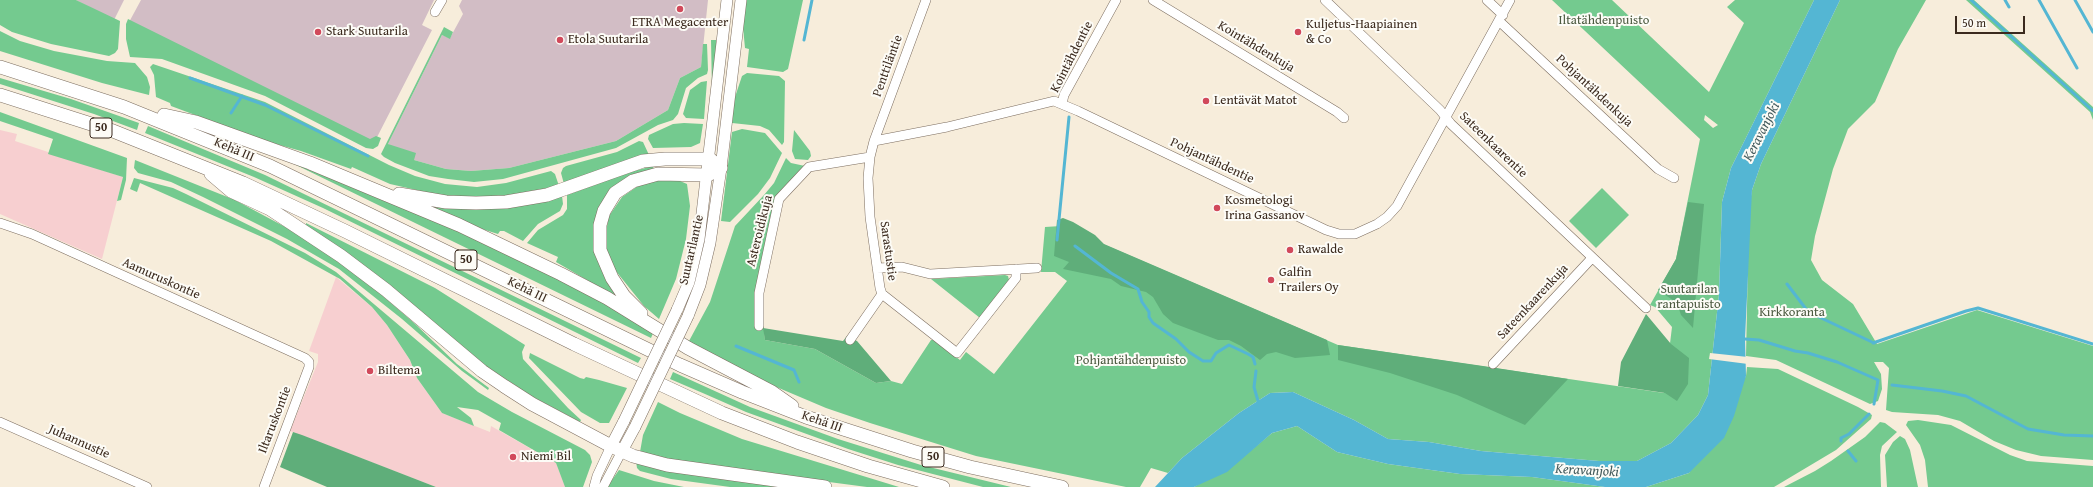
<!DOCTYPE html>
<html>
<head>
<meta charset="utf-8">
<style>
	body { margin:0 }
	#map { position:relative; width:2093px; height:487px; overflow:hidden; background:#f7eddb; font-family:"Gentium Book Plus",serif }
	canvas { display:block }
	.scale { position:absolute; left:1955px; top:16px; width:70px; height:18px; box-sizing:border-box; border:2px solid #3b2a1e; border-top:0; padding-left:5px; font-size:12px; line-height:14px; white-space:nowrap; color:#3b2a1e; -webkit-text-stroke:3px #fdfcf7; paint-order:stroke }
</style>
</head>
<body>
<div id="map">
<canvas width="2093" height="487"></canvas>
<div class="scale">50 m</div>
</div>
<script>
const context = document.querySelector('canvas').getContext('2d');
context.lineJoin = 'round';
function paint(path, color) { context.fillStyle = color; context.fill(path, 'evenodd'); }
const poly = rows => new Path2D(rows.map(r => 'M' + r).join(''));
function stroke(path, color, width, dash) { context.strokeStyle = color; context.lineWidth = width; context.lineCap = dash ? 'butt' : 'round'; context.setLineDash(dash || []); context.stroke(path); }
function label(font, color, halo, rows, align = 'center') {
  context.font = font + ' "Gentium Book Plus",serif'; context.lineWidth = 4; context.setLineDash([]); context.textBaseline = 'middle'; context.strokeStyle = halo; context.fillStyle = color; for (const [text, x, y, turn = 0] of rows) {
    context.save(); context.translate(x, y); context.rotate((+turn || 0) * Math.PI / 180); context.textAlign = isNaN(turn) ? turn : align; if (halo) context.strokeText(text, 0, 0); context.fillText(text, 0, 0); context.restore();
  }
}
const built = poly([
	[0,130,17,134,15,141,123,177,102,259,0,214],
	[336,277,372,307,387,325,410,360,417,378,442,413,490,432,491,426,556,463,565,487,436,487,290,431,318,362,318,354,309,351]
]);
const industrial = poly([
	[76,0,124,0,114,20],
	[141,0,434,0,422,25,432,30,373,145,128,24],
	[462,0,708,0,701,67,680,78,668,110,616,141,509,168,471,171,446,169,414,160,388,144,442,35,450,38,463,14,459,6]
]);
const green = poly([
	[0,0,76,0,120,21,118,49,115,53,109,56,51,44,12,32,0,25],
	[746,0,803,0,788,69,783,72,747,67,749,49,745,48,743,27],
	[1552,0,1612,0,1709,92,1744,23,1727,7,1735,0,1814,0,1731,168,1722,202,1719,294,1708,395,1698,415,1671,443,1637,461,1599,461,1481,451,1429,442,1388,439,1354,420,1293,392,1270,393,1239,413,1182,458,1168,473,1151,468,1140,487,1126,487,976,456,870,423,826,408,767,383,729,364,689,341,710,302,735,226,764,195,774,183,786,158,791,163,805,166,779,194,759,278,765,340,815,349,876,383,891,381,902,384,931,340,934,340,960,360,966,352,994,374,1067,281,1055,272,1041,272,1045,227,1061,226,1338,345,1664,393,1672,327,1655,307,1650,305,1676,259,1700,139],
	[1705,115,1718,125,1713,128,1704,120],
	[1840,0,1926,0,1898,49,1875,102,1848,129,1833,169,1815,236,1811,260,1822,280,1853,304,1877,344,1977,310,2093,346,2093,460,2041,456,2016,450,1994,441,1960,421,1938,415,1892,412,1886,410,1889,368,1883,362,1874,362,1881,374,1882,389,1878,401,1870,404,1776,360,1746,356,1749,209,1752,190,1761,164],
	[1966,0,1974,0,2093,107,2093,120,2090,112],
	[128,19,370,139,376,136,381,138,378,146,373,149,366,148,265,96,162,59,130,57,126,39,126,24],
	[444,27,453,32,450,39,442,35,388,144,416,153,414,160,446,169,471,171,509,168,616,141,668,110,680,78,701,67,703,44,707,44,708,70,707,74,698,78,686,88,678,114,673,120,658,125,616,148,503,179,474,182,448,179,429,176,395,163,384,157,381,154],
	[0,31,20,41,54,51,107,61,135,63,147,77,150,87,149,95,102,83,0,51],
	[711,40,716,40,718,56,712,90],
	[153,64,265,102,389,165,415,176,445,184,477,187,506,183,551,171,555,174,559,186,492,198,443,196,390,184,352,167,351,169,301,151,265,141,171,106,170,103,156,97,154,75,150,67],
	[747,73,779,76,785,81,784,142,782,145,769,130,760,126,732,123,733,103,742,76],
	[0,78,71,99,139,123,137,130,94,114,0,84],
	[707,81,704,119,686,118,683,114,690,90,701,82],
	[0,112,127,158,126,180,121,200,117,201,123,177,48,154,53,139,0,121],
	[684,123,703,124,700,143,691,147,653,148,648,139,649,135,673,124],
	[148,126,265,175,641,358,638,363,323,208,254,177,145,133],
	[742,129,765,133,782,153,770,178,758,194,730,222,721,221,732,132],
	[794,130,810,151,811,156,808,160,795,159,792,151],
	[639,141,643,142,649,155,564,184,561,173,563,168,566,166,617,152],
	[135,160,235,200,302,236,369,284,413,322,457,364,489,388,488,390,462,371,402,319,339,269,287,239,203,197,171,182,138,173,134,168],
	[292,163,322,173,538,266,654,331,651,338],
	[653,166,654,170,644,172,596,223,623,301,556,262,558,257,527,243,538,230,563,215,567,209,567,195,630,172],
	[134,178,173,188,186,194,305,253,336,272,478,392,512,412,585,450,590,455,592,462,583,487,565,487,556,463,499,430,501,423,478,410,457,407,471,418,474,426,442,413,417,378,410,360,387,325,372,307,340,279,271,241,140,183,137,192,130,189],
	[656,180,680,181,687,184,690,206,686,239,676,279,659,319,644,306,615,270,607,250,605,237,609,216,622,197,638,186],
	[1602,188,1629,215,1596,248,1569,221],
	[562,196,563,204,560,211,538,224,523,241,504,231,500,231,498,234,469,225,435,209,436,205],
	[306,223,435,288,525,345,522,352,523,359,568,408,581,420,580,422,533,397,475,359,306,226],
	[1005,275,1008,276,1009,280,980,318,931,279],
	[530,353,580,378,584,379,586,377,599,380,627,388,609,423,600,423,581,412,529,358],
	[1747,367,1778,369,1858,407,1872,415,1871,419,1836,450,1774,487,1646,487,1689,473,1746,376],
	[673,372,750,407,838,439,921,465,1011,487,983,487,898,465,848,449,746,412,705,394,670,379],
	[658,402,680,413,742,439,899,487,867,487,707,466,686,463,640,452,643,435],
	[1918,420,1951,425,2010,455,2027,461,2093,466,2093,487,1928,487,1925,460,1920,445,1906,425,1908,421],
	[1880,422,1885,423,1897,432,1882,446,1880,455,1881,487,1784,487,1815,471,1831,461,1865,437],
	[1297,426,1337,452,1388,464,1460,474,1532,477,1605,487,1194,487,1244,456,1272,433],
	[1900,436,1905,439,1910,450,1918,487,1887,487,1885,455,1893,442],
	[636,461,685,474,788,487,730,487,671,479,640,471,637,468],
	[619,470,654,481,684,487,607,487]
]);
const forest = poly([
	[1688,202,1704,204,1693,328,1681,315,1677,303,1658,290,1676,259],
	[1063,218,1073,222,1095,235,1104,244,1327,340,1330,355,1295,358,1276,352,1267,354,1260,360,1241,346,1229,340,1218,340,1173,323,1163,314,1153,297,1146,292,1121,286,1111,279,1063,269,1069,262,1054,256,1057,220],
	[1646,314,1671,344,1689,358,1688,384,1677,401,1665,393,1618,386,1621,362],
	[763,328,843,341,847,336,857,341,891,381,876,383,815,349,765,340],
	[1338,345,1483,366,1568,379,1525,425,1457,395,1390,373,1338,360],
	[293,432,302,435,436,487,327,487,280,467]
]);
const water = poly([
	[1814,0,1840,0,1761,164,1752,190,1745,339,1746,376,1734,416,1724,438,1689,473,1646,487,1605,487,1532,477,1460,474,1388,464,1337,452,1297,426,1272,433,1227,472,1194,487,1155,487,1182,458,1239,413,1270,393,1293,392,1354,420,1388,439,1429,442,1481,451,1599,461,1637,461,1671,443,1698,415,1708,395,1719,294,1722,202,1731,168]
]);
const pier = poly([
	[1710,353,1748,357,1748,364,1709,359]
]);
const stream = poly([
	[1971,0,2093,111],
	[2005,0,2009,7],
	[2039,0,2077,68],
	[2075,0,2093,32],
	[804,40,812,0],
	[190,78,265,105,368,156],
	[231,113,242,96],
	[1057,240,1069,117],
	[1075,246,1111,273,1138,289,1142,302,1149,312,1149,317,1153,323,1176,339,1189,352,1203,361,1211,361,1216,353,1229,345,1248,354,1253,357,1255,364],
	[1787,284,1806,309,1819,317,1874,343],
	[1745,339,1759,340,1795,351,1808,353,1837,362,1878,380,1874,404],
	[1873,343,1966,311,1978,308,2093,344],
	[736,346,794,370,799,382],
	[1256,371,1254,387,1258,401],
	[1892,385,1942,391,1966,396,2028,429,2064,435,2093,436],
	[1841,441,1841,438,1849,434,1869,414],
	[1848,451,1856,461]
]);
const minor = poly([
	[926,0,874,141,870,157,868,178,870,217,880,288,882,294,957,353,1016,278,1016,269],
	[1153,0,1337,112,1344,118],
	[1325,0,1440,110,1451,124,1646,308],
	[1487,0,1503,15],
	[435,12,442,0],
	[1499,21,1658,169,1674,178],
	[1062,104,1064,95,1116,0],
	[874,141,947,127,1054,101,1078,111,1326,230,1339,234,1355,234,1377,224,1387,217,1397,206,1510,0],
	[0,223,32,234,305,358,309,362,309,367,264,487],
	[877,268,902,267,930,274,1037,268],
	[759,326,759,293,779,199,809,167,870,157],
	[850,340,882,294],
	[1493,364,1592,258],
	[0,422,147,487],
	[594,487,597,476,611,446],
	[603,487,622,451]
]);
const major = poly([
	[677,310,689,282,699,239,727,0],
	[688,316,700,285,710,243,721,168,741,0],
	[611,446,624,421],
	[622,451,635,427]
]);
const highway = poly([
	[0,67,124,107,270,166,680,365,742,392,806,417,912,451,970,467,1062,487],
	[0,95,113,131,243,183,345,231,574,344,722,413,797,442,868,466,943,487],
	[164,115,196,122,310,163,459,225,561,274,607,298,688,348,772,392,792,406],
	[211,174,231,191,270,209,341,256,386,290,482,371,504,386,532,404,611,446,633,456,667,465,825,487],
	[399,194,446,202,476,203,506,202,547,195,643,161,665,159,710,159,721,168,708,175,658,174,633,181,615,193,604,211,600,225,600,250,612,278,624,296,641,313]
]);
const majorBridge = poly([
	[624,421,677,310],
	[635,427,688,316]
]);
const markers = [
	[680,9,4,"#d1495b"],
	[318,32,4,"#d1495b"],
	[1298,32,4,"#d1495b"],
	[560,40,4,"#d1495b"],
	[1206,101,4,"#d1495b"],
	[1217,208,4,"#d1495b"],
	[1290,250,4,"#d1495b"],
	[1271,280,4,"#d1495b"],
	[370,371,4,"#d1495b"],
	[513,457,4,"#d1495b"]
];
const shields = [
	[101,128,22],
	[466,260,22],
	[933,457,22]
];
const shieldNames = [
	["50",101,128],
	["50",466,260],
	["50",933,457]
];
const parkNames = [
	["Iltatähdenpuisto",1604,21],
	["Suutarilan",1689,290],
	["rantapuisto",1689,305],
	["Kirkkoranta",1792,313],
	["Pohjantähdenpuisto",1131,361]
];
const poiNames = [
	["ETRA Megacenter",680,23,"center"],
	["Kuljetus-Haapiainen",1306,25],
	["& Co",1306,40],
	["Stark Suutarila",326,32],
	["Etola Suutarila",568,40],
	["Lentävät Matot",1214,101],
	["Kosmetologi",1225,201],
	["Irina Gassanov",1225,216],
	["Rawalde",1298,250],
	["Galfin",1279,273],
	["Trailers Oy",1279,288],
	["Biltema",378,371],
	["Niemi Bil",521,457]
];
const streetNames = [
	["Kointähdenkuja",1256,47,31],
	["Kointähdentie",1072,57,-63],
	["Penttiläntie",888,66,-70],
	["Pohjantähdenkuja",1594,91,43],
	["Sateenkaarentie",1493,145,44],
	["Kehä III",234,150,23],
	["Pohjantähdentie",1212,161,25],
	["Asteroidikuja",760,231,-76],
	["Suutarilantie",692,250,-77],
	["Sarastustie",888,251,82],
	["Aamuruskontie",161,279,24],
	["Kehä III",527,290,26],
	["Sateenkaarenkuja",1533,302,-47],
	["Iltaruskontie",275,420,-69],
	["Kehä III",822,422,19],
	["Juhannustie",79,442,24]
];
const waterNames = [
	["Keravanjoki",1762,132,-63],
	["Keravanjoki",1587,471,3]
];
paint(built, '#f7cfd0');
paint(industrial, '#d2bdc5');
paint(green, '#74ca8f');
paint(forest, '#5fae7a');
paint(water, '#54b6d3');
paint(pier, '#f7eddb');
stroke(stream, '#54b6d3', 3);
stroke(minor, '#7d6e60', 10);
stroke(major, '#7d6e60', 12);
stroke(highway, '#7d6e60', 14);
stroke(minor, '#fff', 9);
stroke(major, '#fff', 11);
stroke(highway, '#fff', 13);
stroke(majorBridge, '#7d6e60', 12, []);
stroke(majorBridge, '#fff', 11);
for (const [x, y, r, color] of markers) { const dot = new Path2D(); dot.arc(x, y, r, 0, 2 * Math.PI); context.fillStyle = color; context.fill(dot); stroke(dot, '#fdfcf7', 1.5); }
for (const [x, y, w] of shields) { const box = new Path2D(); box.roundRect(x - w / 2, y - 10, w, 20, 3); context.fillStyle = '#fdfcf7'; context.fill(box); stroke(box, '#3b2a1e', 1); }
label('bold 12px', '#3b2a1e', null, shieldNames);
label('13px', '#4c5a40', '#fdfcf7', parkNames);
label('13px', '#3b2a1e', '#fdfcf7', poiNames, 'left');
label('13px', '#3b2a1e', '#fdfcf7', streetNames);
label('italic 14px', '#445b5d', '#fdfcf7', waterNames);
</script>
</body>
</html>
